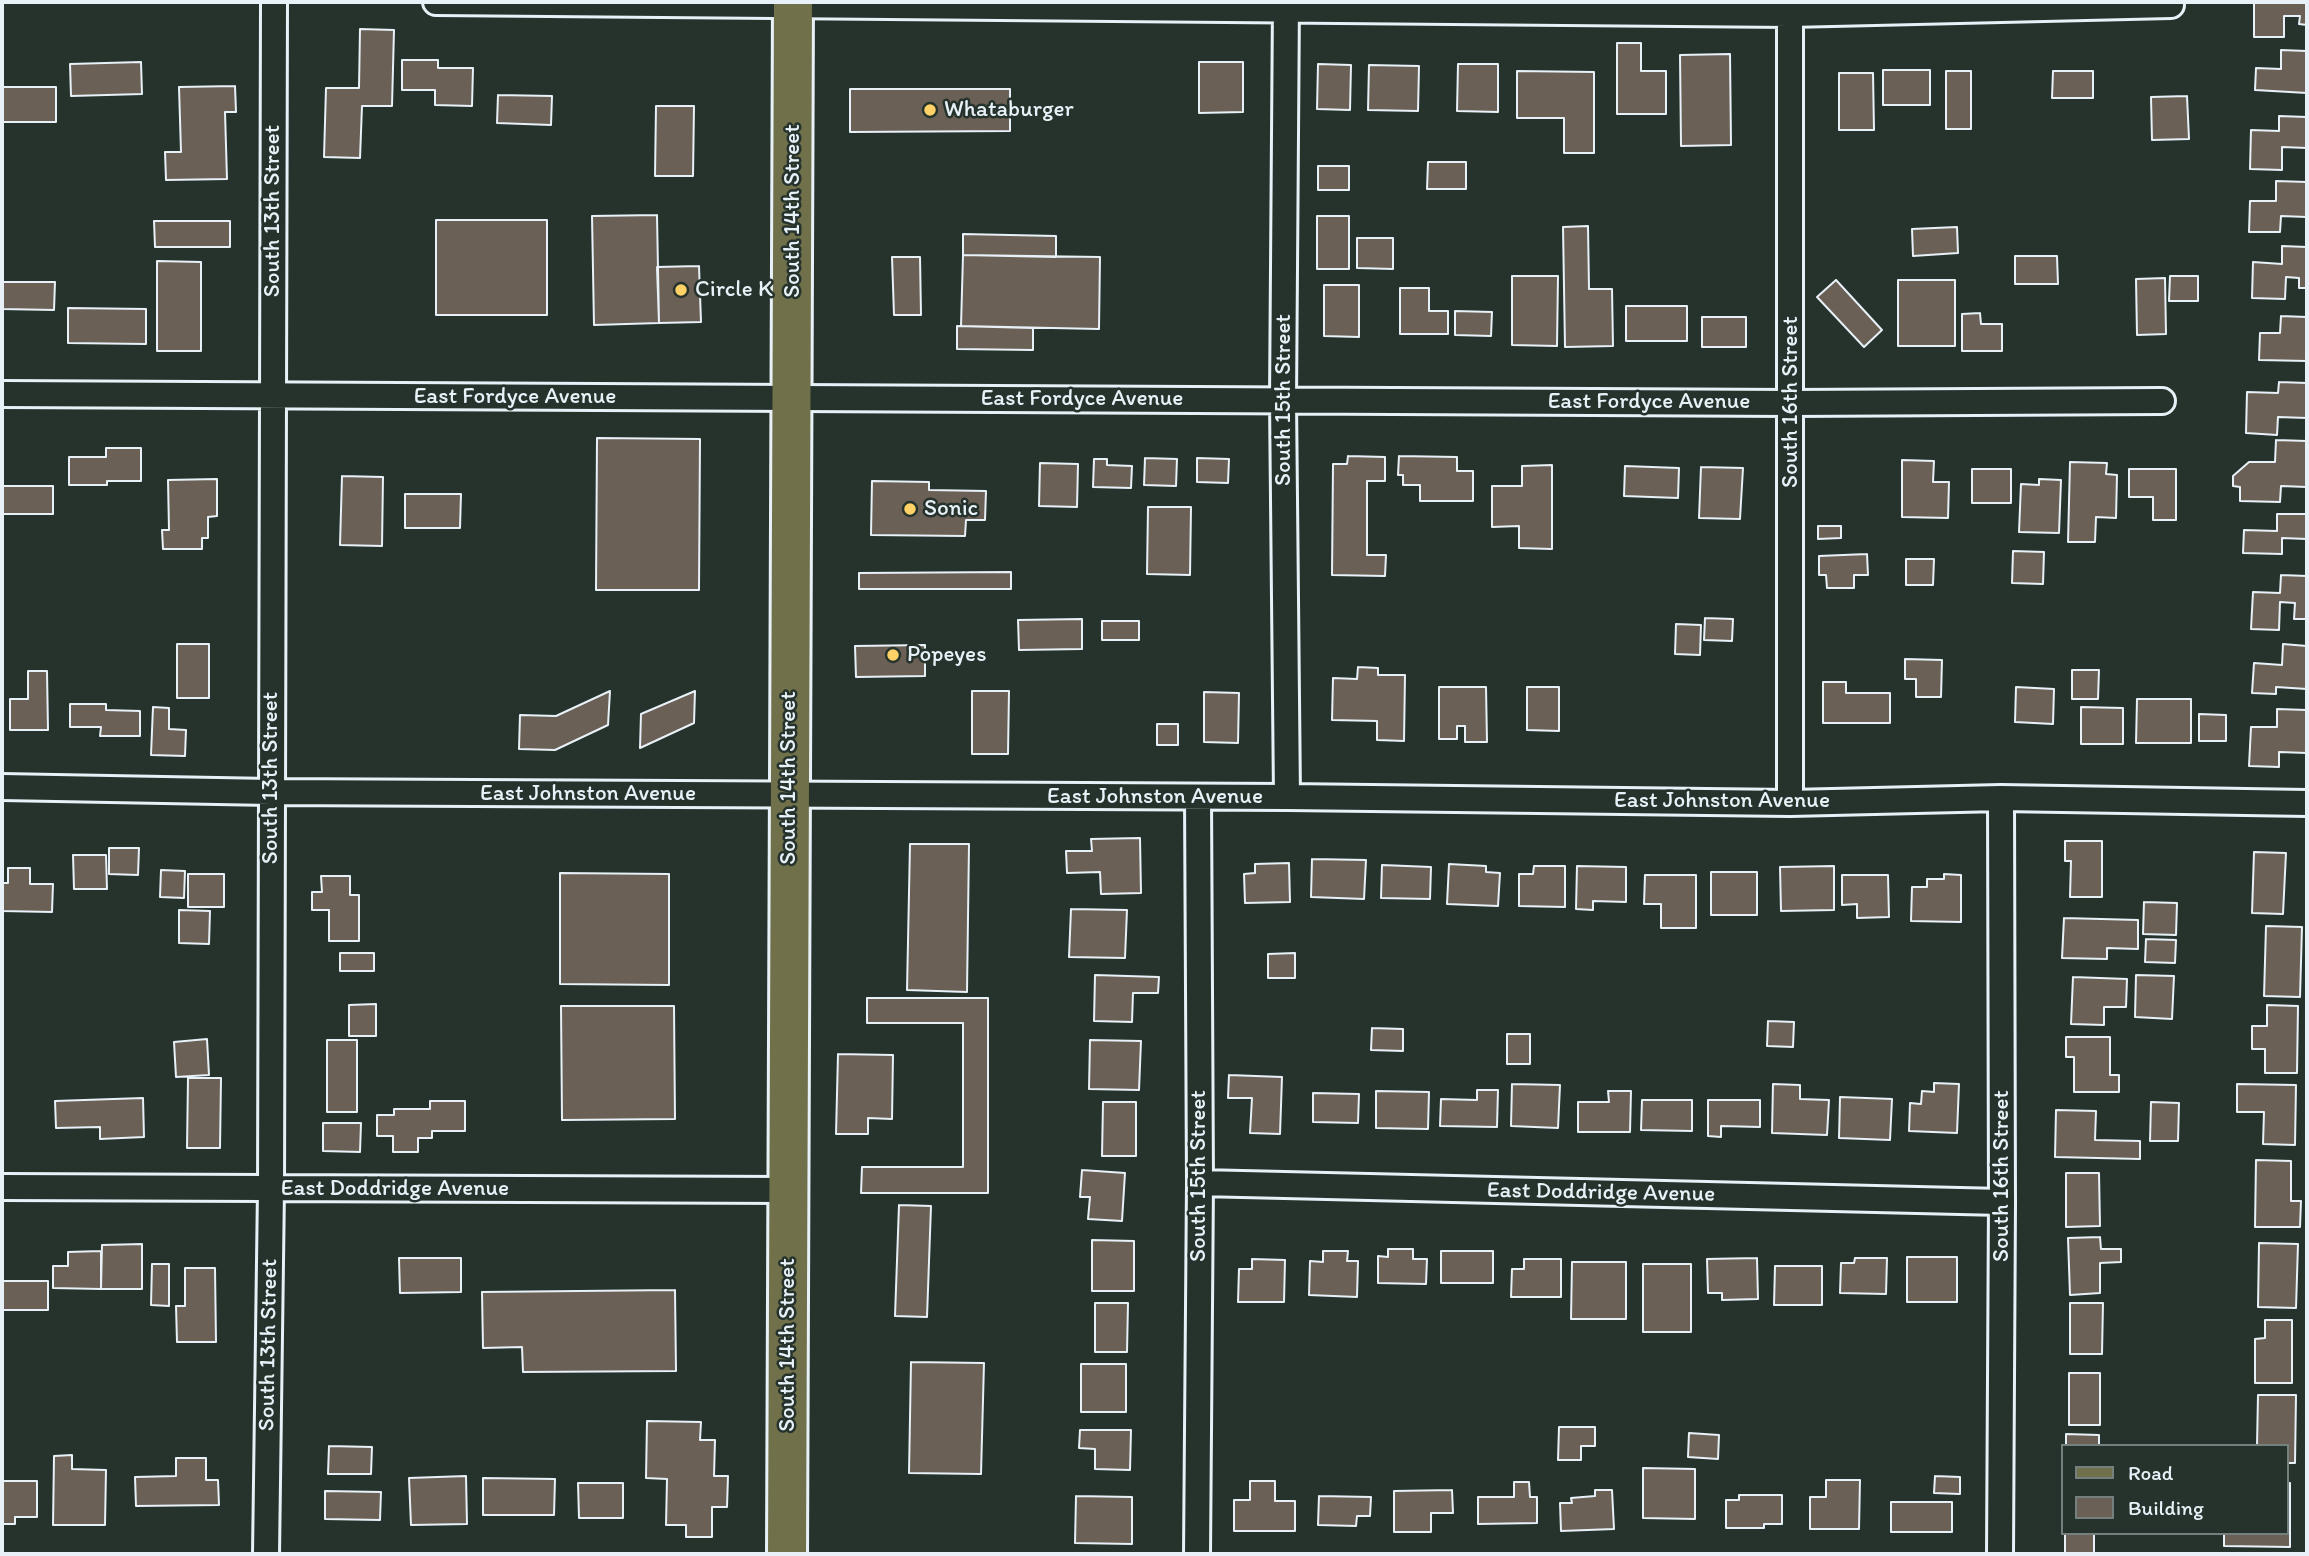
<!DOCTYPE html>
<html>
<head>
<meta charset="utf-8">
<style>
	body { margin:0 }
	#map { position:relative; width:2309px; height:1556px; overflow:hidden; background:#26332d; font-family:Itim,sans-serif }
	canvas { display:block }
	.frame { position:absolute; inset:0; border:4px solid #e8f1f8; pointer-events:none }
	.legend { position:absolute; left:2061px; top:1444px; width:228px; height:91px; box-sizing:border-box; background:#26332d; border:2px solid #747f7e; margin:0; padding:9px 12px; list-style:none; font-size:21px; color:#e8f1f8 }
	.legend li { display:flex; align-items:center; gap:14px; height:35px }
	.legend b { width:35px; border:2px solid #747f7e }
</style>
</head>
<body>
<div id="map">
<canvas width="2309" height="1556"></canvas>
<div class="frame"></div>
<ul class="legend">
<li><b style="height:9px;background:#70704a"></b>Road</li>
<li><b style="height:19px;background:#6b6055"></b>Building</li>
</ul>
</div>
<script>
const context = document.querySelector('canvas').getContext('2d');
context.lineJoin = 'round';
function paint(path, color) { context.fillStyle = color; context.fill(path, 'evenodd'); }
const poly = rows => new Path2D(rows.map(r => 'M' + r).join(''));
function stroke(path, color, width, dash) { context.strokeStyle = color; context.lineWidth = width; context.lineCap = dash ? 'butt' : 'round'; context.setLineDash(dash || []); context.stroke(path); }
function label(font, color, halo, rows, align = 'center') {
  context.font = font + ' Itim,sans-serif'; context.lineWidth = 5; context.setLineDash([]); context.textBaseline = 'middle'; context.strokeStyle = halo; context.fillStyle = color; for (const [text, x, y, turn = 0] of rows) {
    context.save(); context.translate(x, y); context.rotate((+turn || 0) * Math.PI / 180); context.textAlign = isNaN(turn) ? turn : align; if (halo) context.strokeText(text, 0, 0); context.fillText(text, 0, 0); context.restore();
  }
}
const building = poly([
	[2254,2,2307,2,2307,25,2299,24,2300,16,2284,16,2284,37,2254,37,2254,2],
	[360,29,394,30,392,106,362,106,360,158,324,157,326,88,359,88,360,29],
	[1617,43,1641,43,1641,71,1666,71,1666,114,1617,114,1617,43],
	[2281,50,2307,51,2307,93,2255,90,2256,68,2281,69,2281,50],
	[1730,54,1731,145,1681,146,1680,55,1730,54],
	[402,60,438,60,438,68,473,68,472,106,435,105,435,90,402,90,402,60],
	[141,62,142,94,71,96,70,64,141,62],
	[1199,62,1243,62,1243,112,1199,113,1199,62],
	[1318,64,1351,65,1350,110,1317,109,1318,64],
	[1458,64,1498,64,1498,112,1457,111,1458,64],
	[1369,65,1419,66,1418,111,1368,110,1369,65],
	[1883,70,1930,70,1930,105,1883,105,1883,70],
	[1517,71,1594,72,1594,153,1564,153,1564,118,1517,118,1517,71],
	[1946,71,1971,71,1971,129,1946,129,1946,71],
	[2053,71,2093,71,2093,98,2052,98,2053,71],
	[1839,73,1873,73,1874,130,1839,130,1839,73],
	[235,86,236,112,225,112,227,179,166,180,165,152,181,152,179,87,235,86],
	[2,87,56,87,56,122,2,122,2,87],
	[850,89,1010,89,1010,131,850,132,850,89],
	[498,95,552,96,551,125,497,123,498,95],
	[2187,96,2189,139,2152,140,2151,97,2187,96],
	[656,106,694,106,693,176,655,176,656,106],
	[2279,116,2307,117,2307,148,2282,147,2282,170,2250,169,2251,130,2279,131,2279,116],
	[1428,162,1466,162,1466,189,1427,189,1428,162],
	[1318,166,1349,166,1349,190,1318,190,1318,166],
	[2276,181,2307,182,2307,217,2281,216,2280,232,2249,232,2250,201,2276,201,2276,181],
	[657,215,659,323,594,325,592,216,657,215],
	[1317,216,1349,216,1349,269,1317,269,1317,216],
	[436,220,547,220,547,315,436,315,436,220],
	[154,221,230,221,230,247,155,247,154,221],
	[1588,226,1589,289,1612,289,1613,346,1565,347,1563,227,1588,226],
	[1957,227,1958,253,1913,256,1912,229,1957,227],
	[963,234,1056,236,1056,257,963,255,963,234],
	[1357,238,1393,238,1393,269,1357,268,1357,238],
	[2282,246,2307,247,2307,288,2299,288,2299,278,2286,277,2285,299,2252,298,2253,262,2282,264,2282,246],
	[963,255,1100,257,1099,329,961,326,963,255],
	[2015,256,2057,256,2058,284,2015,284,2015,256],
	[892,257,920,257,921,315,894,315,892,257],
	[157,261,201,262,201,351,157,351,157,261],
	[699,266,701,322,659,323,657,267,699,266],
	[1512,276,1558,276,1557,346,1512,345,1512,276],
	[2170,276,2198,276,2198,301,2169,301,2170,276],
	[2165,278,2166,334,2137,335,2136,279,2165,278],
	[1836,280,1882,330,1864,347,1817,297,1836,280],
	[1898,280,1955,280,1955,346,1898,346,1898,280],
	[2,282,55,282,54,310,2,309,2,282],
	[1324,285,1359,285,1359,337,1324,336,1324,285],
	[1400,288,1429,288,1429,311,1448,311,1448,334,1400,334,1400,288],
	[1626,306,1687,306,1687,341,1626,341,1626,306],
	[68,308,146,309,146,344,68,343,68,308],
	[1455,311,1492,312,1491,336,1455,335,1455,311],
	[1980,313,1981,324,2002,324,2002,351,1962,351,1962,314,1980,313],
	[2281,316,2307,317,2307,361,2259,360,2260,333,2280,333,2281,316],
	[1702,317,1746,317,1746,347,1702,347,1702,317],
	[957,326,1033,328,1033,350,957,349,957,326],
	[2279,382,2307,383,2307,418,2278,417,2277,435,2246,433,2247,392,2278,393,2279,382],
	[597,438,700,439,699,590,596,590,597,438],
	[2276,440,2307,441,2307,487,2281,486,2280,502,2240,501,2240,487,2233,486,2233,476,2249,462,2275,462,2276,440],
	[106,448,141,448,141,481,107,481,107,485,69,485,69,457,106,457,106,448],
	[1348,456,1385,457,1385,481,1367,481,1367,555,1386,555,1385,576,1332,575,1333,464,1347,464,1348,456],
	[1399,456,1457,457,1457,471,1473,471,1473,501,1420,501,1420,485,1403,485,1403,475,1398,475,1399,456],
	[1145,458,1177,459,1176,486,1144,485,1145,458],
	[1197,458,1229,459,1228,483,1197,482,1197,458],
	[1094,459,1107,459,1107,465,1132,466,1131,488,1093,487,1094,459],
	[1902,460,1934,461,1933,482,1949,482,1948,518,1902,517,1902,460],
	[2070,462,2107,463,2106,474,2117,475,2116,518,2096,517,2095,542,2068,542,2070,462],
	[1040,463,1078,464,1077,507,1039,506,1040,463],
	[1552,465,1552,549,1519,548,1519,526,1492,527,1492,486,1522,486,1522,466,1552,465],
	[1625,466,1679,468,1678,498,1624,496,1625,466],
	[1701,467,1743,468,1740,519,1699,518,1701,467],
	[1972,469,2011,469,2011,503,1972,503,1972,469],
	[2129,469,2176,469,2176,520,2153,520,2153,497,2129,497,2129,469],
	[342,476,383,477,382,546,340,545,342,476],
	[217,479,217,516,208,517,208,538,202,538,202,549,163,549,162,530,169,530,168,480,217,479],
	[2039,479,2061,480,2059,533,2019,532,2021,484,2039,485,2039,479],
	[872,481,929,482,929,490,986,491,985,520,966,520,965,536,871,535,872,481],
	[2,486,53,486,53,514,2,514,2,486],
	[405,494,461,494,460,528,405,528,405,494],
	[1148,507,1191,507,1190,575,1147,574,1148,507],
	[2277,514,2307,514,2307,539,2282,538,2282,554,2243,553,2244,530,2277,531,2277,514],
	[1818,526,1841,526,1841,538,1818,539,1818,526],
	[2013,551,2044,552,2043,584,2012,583,2013,551],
	[1867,554,1868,575,1854,575,1854,588,1827,588,1826,575,1819,575,1819,556,1867,554],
	[1906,559,1934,559,1933,585,1906,585,1906,559],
	[1011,572,1011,589,859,589,859,573,1011,572],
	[2281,575,2307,576,2307,619,2294,619,2295,603,2280,602,2279,630,2251,629,2253,592,2280,593,2281,575],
	[1705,618,1733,619,1732,641,1704,640,1705,618],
	[1082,619,1082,649,1019,650,1018,620,1082,619],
	[1102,621,1139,621,1139,640,1102,640,1102,621],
	[1676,624,1701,625,1700,655,1675,654,1676,624],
	[177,644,209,644,209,698,177,698,177,644],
	[2283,644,2307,646,2307,689,2276,687,2276,694,2252,693,2254,663,2282,665,2283,644],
	[925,645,925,676,856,677,855,646,925,645],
	[1905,659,1942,660,1941,697,1916,697,1916,679,1905,679,1905,659],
	[1358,667,1378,668,1378,675,1405,675,1404,741,1377,740,1377,721,1332,720,1333,678,1357,679,1358,667],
	[2072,670,2099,670,2098,699,2072,699,2072,670],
	[28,671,47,671,48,730,10,730,10,699,28,699,28,671],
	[1823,682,1846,682,1846,693,1890,693,1890,723,1823,723,1823,682],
	[1439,687,1486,687,1487,742,1465,742,1465,726,1457,726,1457,739,1439,739,1439,687],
	[1527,687,1559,687,1559,731,1527,730,1527,687],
	[2016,687,2054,689,2053,724,2015,722,2016,687],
	[610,691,608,725,555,750,519,749,520,715,556,716,610,691],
	[695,691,694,723,640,748,641,714,695,691],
	[972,691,1009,691,1008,754,972,754,972,691],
	[1204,692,1239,693,1238,743,1204,742,1204,692],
	[2137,699,2191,699,2191,743,2136,743,2137,699],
	[70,704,106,704,106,710,140,711,140,736,100,736,101,727,70,727,70,704],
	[153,707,169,708,169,729,186,730,185,756,151,755,153,707],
	[2081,707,2123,708,2123,744,2081,744,2081,707],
	[2277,709,2307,710,2307,753,2279,752,2279,767,2249,766,2251,727,2277,727,2277,709],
	[2199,714,2226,715,2226,741,2199,741,2199,714],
	[1157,724,1178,724,1178,745,1157,745,1157,724],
	[1140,838,1141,893,1101,894,1100,872,1067,873,1066,851,1092,851,1091,839,1140,838],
	[2065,841,2102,841,2102,897,2070,897,2071,861,2065,861,2065,841],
	[910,844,969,844,967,992,907,990,910,844],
	[109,848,139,848,138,875,109,874,109,848],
	[2254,852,2286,853,2283,914,2252,913,2254,852],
	[73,855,106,855,107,889,74,889,73,855],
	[1312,859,1366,860,1364,899,1311,897,1312,859],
	[1289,863,1290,902,1245,903,1244,874,1255,873,1255,864,1289,863],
	[1449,864,1486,866,1486,872,1500,873,1498,906,1447,904,1449,864],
	[1382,865,1431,867,1430,899,1381,898,1382,865],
	[1534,866,1565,866,1565,907,1519,906,1519,874,1533,874,1534,866],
	[1577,866,1626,867,1626,902,1593,901,1593,910,1576,909,1577,866],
	[1834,866,1834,910,1781,911,1780,867,1834,866],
	[8,868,30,868,30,884,53,884,52,912,2,911,2,883,8,883,8,868],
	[161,870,185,871,184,898,160,897,161,870],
	[1711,872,1757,872,1757,915,1711,915,1711,872],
	[560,873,669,874,669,985,560,984,560,873],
	[188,874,224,874,224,907,188,907,188,874],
	[1944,874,1961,875,1961,922,1911,921,1912,887,1927,887,1927,879,1944,879,1944,874],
	[1645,875,1696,875,1696,928,1661,928,1661,904,1644,904,1645,875],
	[1842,875,1888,875,1889,917,1857,918,1857,904,1842,905,1842,875],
	[321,876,350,876,350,895,359,895,359,941,329,941,329,910,312,910,312,892,322,892,321,876],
	[2144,902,2177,903,2176,935,2143,934,2144,902],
	[1071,909,1127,910,1125,958,1069,957,1071,909],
	[179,910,210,911,209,944,179,943,179,910],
	[2064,918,2138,920,2138,949,2107,948,2107,959,2062,958,2064,918],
	[2266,926,2302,927,2300,997,2264,996,2266,926],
	[2146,939,2176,940,2175,963,2145,962,2146,939],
	[340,953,374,953,374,971,340,971,340,953],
	[1295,953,1295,978,1268,978,1268,954,1295,953],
	[1095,975,1159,977,1158,993,1133,993,1132,1022,1094,1021,1095,975],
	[2136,975,2174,976,2172,1019,2135,1017,2136,975],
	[2073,977,2127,979,2126,1007,2104,1007,2104,1025,2071,1024,2073,977],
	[867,998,988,998,988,1193,861,1193,862,1167,963,1167,963,1023,867,1023,867,998],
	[376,1004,376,1036,349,1036,349,1005,376,1004],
	[2267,1005,2298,1006,2297,1073,2265,1073,2265,1049,2252,1049,2252,1026,2267,1026,2267,1005],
	[561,1006,674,1006,675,1119,562,1120,561,1006],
	[1768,1021,1794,1022,1793,1047,1767,1046,1768,1021],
	[1372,1028,1403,1029,1403,1051,1371,1050,1372,1028],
	[1507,1034,1530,1034,1530,1064,1507,1064,1507,1034],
	[2066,1037,2110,1037,2110,1075,2119,1075,2119,1092,2074,1092,2074,1057,2066,1057,2066,1037],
	[207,1039,209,1075,176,1077,174,1042,207,1039],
	[327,1040,357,1040,357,1112,327,1112,327,1040],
	[1090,1040,1141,1041,1139,1090,1089,1089,1090,1040],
	[838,1054,893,1055,892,1119,868,1118,868,1134,836,1134,838,1054],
	[1229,1075,1282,1077,1280,1134,1250,1133,1252,1098,1228,1098,1229,1075],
	[188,1078,221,1078,220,1148,187,1148,188,1078],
	[1934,1083,1959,1084,1957,1133,1909,1131,1910,1103,1921,1104,1922,1091,1934,1092,1934,1083],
	[1512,1084,1560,1085,1558,1128,1511,1126,1512,1084],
	[1773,1084,1800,1085,1800,1099,1829,1100,1827,1135,1772,1133,1773,1084],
	[2237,1084,2296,1085,2295,1145,2263,1144,2264,1112,2237,1112,2237,1084],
	[1477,1090,1498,1090,1497,1127,1440,1126,1441,1099,1477,1100,1477,1090],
	[1376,1091,1429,1092,1428,1129,1376,1128,1376,1091],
	[1608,1091,1631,1091,1630,1132,1578,1132,1578,1102,1609,1102,1608,1091],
	[1313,1093,1359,1094,1358,1123,1313,1122,1313,1093],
	[1840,1097,1892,1099,1890,1140,1839,1138,1840,1097],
	[143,1098,144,1137,100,1139,100,1127,56,1128,55,1101,143,1098],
	[1642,1100,1692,1100,1692,1131,1641,1130,1642,1100],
	[1708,1100,1760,1100,1760,1127,1721,1126,1721,1137,1708,1136,1708,1100],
	[430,1101,465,1101,465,1131,432,1131,432,1138,418,1138,418,1152,393,1152,393,1136,377,1136,377,1115,394,1115,394,1109,430,1109,430,1101],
	[1103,1102,1136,1102,1136,1156,1102,1156,1103,1102],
	[2151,1102,2179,1103,2178,1141,2150,1141,2151,1102],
	[2056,1110,2096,1111,2095,1140,2140,1141,2140,1159,2055,1157,2056,1110],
	[323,1123,361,1123,360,1152,323,1151,323,1123],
	[2256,1160,2291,1161,2291,1201,2301,1201,2300,1227,2255,1227,2256,1160],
	[1082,1170,1125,1173,1122,1221,1088,1219,1090,1197,1080,1197,1082,1170],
	[2066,1173,2099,1173,2100,1226,2066,1227,2066,1173],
	[899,1205,931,1206,927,1317,895,1316,899,1205],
	[2100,1237,2101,1249,2121,1249,2121,1262,2100,1263,2100,1293,2070,1295,2068,1238,2100,1237],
	[1092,1240,1134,1241,1134,1291,1092,1291,1092,1240],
	[2259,1243,2298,1244,2296,1308,2258,1307,2259,1243],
	[142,1244,142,1289,101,1289,102,1245,142,1244],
	[1388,1249,1413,1249,1413,1259,1427,1259,1426,1284,1378,1283,1378,1256,1388,1257,1388,1249],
	[101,1251,101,1289,53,1288,53,1266,68,1266,68,1252,101,1251],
	[1323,1251,1348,1251,1347,1261,1358,1261,1357,1297,1309,1295,1310,1261,1323,1262,1323,1251],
	[1441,1251,1493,1251,1493,1283,1441,1283,1441,1251],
	[1907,1257,1957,1257,1957,1302,1907,1302,1907,1257],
	[399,1258,461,1258,461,1292,400,1293,399,1258],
	[1757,1258,1758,1299,1722,1300,1722,1293,1708,1293,1707,1259,1757,1258],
	[1855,1258,1887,1258,1886,1294,1840,1293,1841,1263,1854,1263,1855,1258],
	[1252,1259,1285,1260,1284,1302,1238,1302,1239,1269,1252,1269,1252,1259],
	[1524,1259,1561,1259,1561,1297,1511,1297,1512,1269,1524,1269,1524,1259],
	[1572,1262,1626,1262,1626,1319,1571,1319,1572,1262],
	[152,1264,169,1264,169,1306,151,1305,152,1264],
	[1643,1264,1691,1264,1691,1332,1643,1332,1643,1264],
	[1775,1266,1822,1266,1822,1305,1774,1305,1775,1266],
	[185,1268,215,1268,216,1342,177,1342,176,1306,185,1306,185,1268],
	[2,1281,48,1281,48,1310,2,1310,2,1281],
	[675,1290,676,1371,523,1372,522,1347,483,1348,482,1292,675,1290],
	[1095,1303,1128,1303,1127,1352,1095,1352,1095,1303],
	[2070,1303,2103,1303,2102,1354,2070,1354,2070,1303],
	[2265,1320,2292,1320,2292,1383,2255,1383,2255,1339,2265,1338,2265,1320],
	[911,1362,984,1363,981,1474,909,1473,911,1362],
	[1081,1364,1126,1364,1126,1412,1081,1412,1081,1364],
	[2069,1373,2100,1373,2100,1425,2069,1425,2069,1373],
	[2258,1395,2296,1395,2295,1463,2286,1463,2286,1446,2257,1446,2258,1395],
	[647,1421,701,1422,700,1440,715,1440,714,1476,728,1476,727,1507,712,1507,712,1537,686,1537,686,1525,666,1525,667,1479,646,1478,647,1421],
	[1559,1427,1595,1427,1595,1446,1581,1446,1581,1460,1558,1460,1559,1427],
	[1080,1430,1131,1430,1130,1470,1095,1469,1095,1449,1079,1448,1080,1430],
	[1689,1433,1719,1435,1718,1459,1688,1457,1689,1433],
	[2066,1434,2099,1435,2099,1446,2066,1446,2066,1434],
	[329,1446,372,1447,371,1474,328,1474,329,1446],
	[72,1455,72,1469,106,1470,105,1525,53,1525,54,1456,72,1455],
	[176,1458,206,1458,206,1480,218,1480,219,1505,136,1506,135,1477,176,1476,176,1458],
	[1643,1468,1695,1469,1695,1519,1643,1518,1643,1468],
	[466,1476,467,1524,411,1525,409,1478,466,1476],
	[1935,1476,1960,1477,1960,1494,1934,1493,1935,1476],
	[483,1478,555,1479,554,1515,483,1515,483,1478],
	[1826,1480,1860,1480,1859,1529,1810,1529,1810,1497,1826,1497,1826,1480],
	[2,1481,37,1481,37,1517,15,1517,15,1524,2,1524,2,1481],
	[1250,1481,1275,1481,1275,1501,1295,1501,1295,1531,1234,1531,1234,1500,1250,1500,1250,1481],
	[1514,1482,1529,1482,1530,1497,1537,1497,1537,1523,1478,1524,1478,1497,1514,1497,1514,1482],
	[578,1483,623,1483,623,1518,579,1518,578,1483],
	[2286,1483,2290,1483,2290,1547,2224,1546,2224,1533,2286,1533,2286,1483],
	[1452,1490,1453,1513,1431,1513,1431,1532,1394,1532,1394,1491,1452,1490],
	[1595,1490,1612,1490,1614,1529,1561,1531,1560,1503,1572,1503,1571,1498,1595,1496,1595,1490],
	[325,1491,381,1492,380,1520,325,1519,325,1491],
	[1739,1495,1782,1495,1782,1524,1764,1524,1764,1528,1726,1528,1726,1500,1739,1500,1739,1495],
	[1076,1496,1132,1497,1132,1544,1075,1543,1076,1496],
	[1319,1496,1371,1497,1370,1516,1357,1516,1356,1526,1318,1525,1319,1496],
	[1891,1502,1952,1502,1952,1532,1891,1532,1891,1502],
	[2065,1533,2094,1533,2094,1554,2065,1554,2065,1533]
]);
const street = poly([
	[436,2,1790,14,2171,5],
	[1286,2,1283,400,1287,797],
	[1790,2,1790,803],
	[2,394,1791,403,2162,401],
	[2,787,271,792,1287,797,1790,803,2001,798,2307,803],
	[1200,1183,2002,1202],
	[2,1187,788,1190],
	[266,1554,271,1189,274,2],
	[1197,1554,1200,1183,1198,797],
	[2000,1554,2002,1202,2001,798]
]);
const primary = poly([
	[787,1554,793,2]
]);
const markers = [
	[930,110,7,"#ffd166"],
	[681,290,7,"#ffd166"],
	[910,509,7,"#ffd166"],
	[893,655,7,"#ffd166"]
];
const poiNames = [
	["Whataburger",944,110],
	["Circle K",695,290],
	["Sonic",924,509],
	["Popeyes",907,655]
];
const streetNames = [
	["South 13th Street",273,211,-90],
	["South 14th Street",793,211,-90],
	["East Fordyce Avenue",515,397],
	["East Fordyce Avenue",1082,399],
	["South 15th Street",1284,400,-90],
	["East Fordyce Avenue",1649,402],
	["South 16th Street",1791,402,-90],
	["South 13th Street",271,778,-90],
	["South 14th Street",789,778,-90],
	["East Johnston Avenue",588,794],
	["East Johnston Avenue",1155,797],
	["East Johnston Avenue",1722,801],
	["South 15th Street",1199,1176,-90],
	["South 16th Street",2002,1176,-90],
	["East Doddridge Avenue",395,1189],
	["East Doddridge Avenue",1601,1193,1],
	["South 13th Street",269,1345,-89],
	["South 14th Street",788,1345,-90]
];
paint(building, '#6b6055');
stroke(building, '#e8f1f8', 2);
stroke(street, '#e8f1f8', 30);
stroke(primary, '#e8f1f8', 44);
stroke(street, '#26332d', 24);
stroke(primary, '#70704a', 38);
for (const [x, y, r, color] of markers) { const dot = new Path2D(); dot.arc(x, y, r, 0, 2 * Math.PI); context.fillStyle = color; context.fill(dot); stroke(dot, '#26332d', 2.5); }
label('23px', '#e8f1f8', '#26332d', poiNames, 'left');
label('23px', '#e8f1f8', '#26332d', streetNames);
</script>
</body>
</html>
